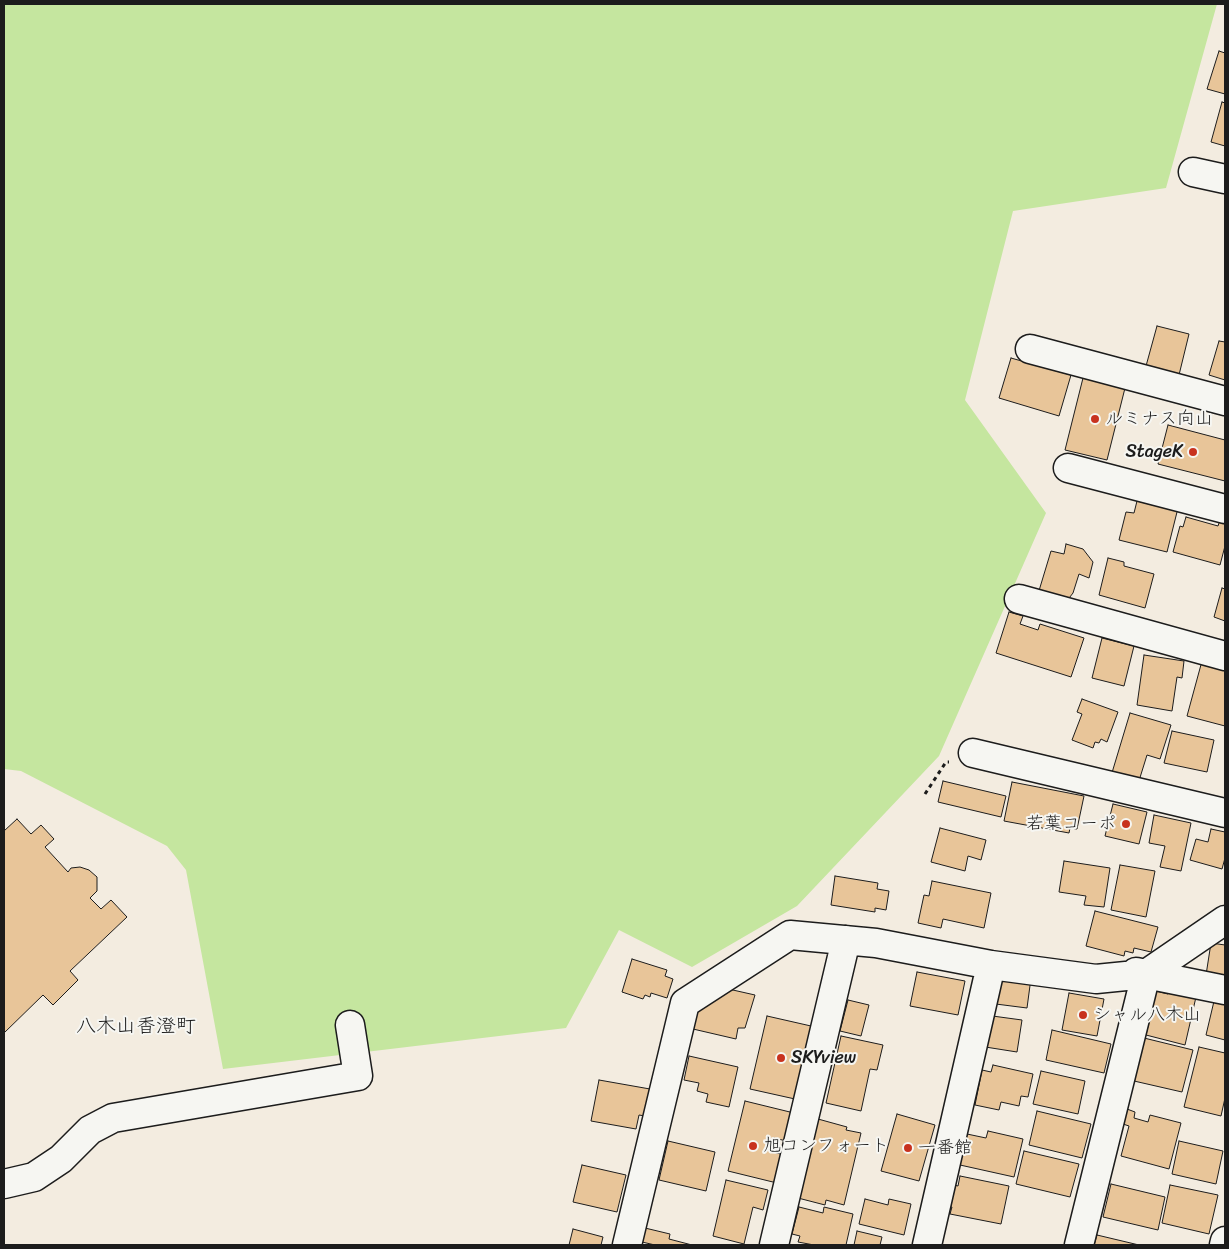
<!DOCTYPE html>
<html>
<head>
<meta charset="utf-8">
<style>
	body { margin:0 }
	#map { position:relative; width:1229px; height:1249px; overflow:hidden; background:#f3ece0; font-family:Sriracha,sans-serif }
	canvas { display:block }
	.frame { position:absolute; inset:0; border:5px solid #1c1c1c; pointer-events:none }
</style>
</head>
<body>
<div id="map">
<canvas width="1229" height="1249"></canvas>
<div class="frame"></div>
</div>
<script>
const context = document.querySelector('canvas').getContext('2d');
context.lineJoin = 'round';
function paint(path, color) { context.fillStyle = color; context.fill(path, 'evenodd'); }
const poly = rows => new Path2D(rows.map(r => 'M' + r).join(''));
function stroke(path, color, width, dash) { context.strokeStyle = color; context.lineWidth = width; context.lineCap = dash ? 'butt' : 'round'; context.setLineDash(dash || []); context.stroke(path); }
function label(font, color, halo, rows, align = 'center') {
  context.font = font + ' Sriracha,"Klee One",sans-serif'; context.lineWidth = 4; context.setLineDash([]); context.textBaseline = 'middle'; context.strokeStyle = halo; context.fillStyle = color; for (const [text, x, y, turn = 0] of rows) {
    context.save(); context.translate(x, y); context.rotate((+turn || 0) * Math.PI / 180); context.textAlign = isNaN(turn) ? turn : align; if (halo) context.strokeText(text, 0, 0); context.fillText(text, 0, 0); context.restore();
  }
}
const green = poly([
	[4,4,1217,4,1166,188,1013,211,965,400,1046,513,939,756,797,906,692,967,619,930,566,1028,223,1069,186,870,167,846,21,771,4,769]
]);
const building = poly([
	[1219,51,1225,53,1225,94,1207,89,1219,51],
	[1222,102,1225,103,1225,146,1211,142,1222,102],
	[1157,326,1189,334,1179,375,1146,366,1157,326],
	[1219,341,1225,342,1225,380,1209,375,1219,341],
	[1011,358,1071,375,1059,416,999,398,1011,358],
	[1083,378,1125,388,1107,460,1065,450,1083,378],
	[1168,425,1225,440,1225,481,1158,464,1168,425],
	[1137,501,1153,505,1154,502,1178,508,1167,552,1119,540,1126,512,1134,513,1137,501],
	[1186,517,1218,526,1220,520,1225,521,1225,546,1220,565,1173,552,1180,526,1183,527,1186,517],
	[1066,544,1083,549,1093,562,1089,578,1079,574,1073,593,1066,602,1038,594,1051,551,1064,554,1066,544],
	[1108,558,1124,562,1124,566,1154,574,1145,608,1099,595,1108,558],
	[1222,588,1225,589,1225,621,1214,617,1222,588],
	[1009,612,1023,616,1020,624,1038,630,1040,624,1084,638,1071,677,996,653,1009,612],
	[1102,638,1134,646,1124,686,1092,678,1102,638],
	[1144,655,1184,661,1182,678,1177,677,1172,711,1137,705,1144,655],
	[1202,661,1225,667,1225,726,1187,716,1202,661],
	[1082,699,1118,712,1107,742,1101,739,1099,743,1095,742,1093,748,1072,740,1082,714,1077,712,1082,699],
	[1130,713,1171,725,1160,759,1147,755,1138,784,1111,776,1130,713],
	[1172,731,1214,740,1207,772,1164,763,1172,731],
	[943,781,1006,796,1001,817,938,802,943,781],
	[1012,782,1084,796,1077,829,1070,828,1069,833,1004,821,1012,782],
	[1113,804,1147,812,1139,844,1105,836,1113,804],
	[1154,815,1191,823,1181,871,1160,867,1165,846,1149,843,1154,815],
	[17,819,31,834,41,825,54,839,45,847,68,872,71,868,80,867,89,870,97,877,97,891,90,898,101,909,111,900,127,917,70,971,78,980,53,1005,43,995,4,1033,4,831,17,819],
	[940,828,986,840,981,860,968,856,965,871,931,862,940,828],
	[1211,829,1225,832,1225,858,1222,869,1190,860,1196,839,1208,842,1211,829],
	[1064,861,1110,868,1104,907,1084,905,1086,896,1059,892,1064,861],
	[1120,865,1155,871,1146,917,1111,910,1120,865],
	[835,876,878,883,877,889,889,891,886,910,875,908,875,912,831,905,835,876],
	[932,881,991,893,984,928,943,919,941,928,918,923,924,895,929,896,932,881],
	[1095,911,1158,927,1151,952,1134,948,1133,953,1125,951,1124,956,1086,946,1095,911],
	[1211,943,1225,945,1225,978,1206,975,1211,943],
	[632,959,667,970,665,976,673,979,667,998,651,993,650,997,645,995,643,999,622,992,632,959],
	[917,972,965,981,958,1015,910,1006,917,972],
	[992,974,1031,978,1027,1008,988,1003,992,974],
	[724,988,755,995,745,1028,738,1028,736,1039,693,1029,698,1006,724,988],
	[1170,990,1196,997,1185,1045,1146,1035,1156,991,1168,994,1170,990],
	[1069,993,1104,999,1097,1036,1062,1030,1069,993],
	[1215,997,1225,1000,1225,1040,1206,1035,1215,997],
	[848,1000,869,1005,861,1036,840,1031,848,1000],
	[985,1015,1022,1020,1017,1052,979,1046,985,1015],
	[767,1016,811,1026,795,1099,750,1089,767,1016],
	[1052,1030,1111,1044,1104,1073,1046,1060,1052,1030],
	[841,1036,883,1045,877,1070,870,1069,861,1111,826,1103,841,1036],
	[1144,1038,1193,1050,1182,1092,1134,1081,1144,1038],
	[1199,1047,1225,1053,1225,1098,1221,1116,1184,1107,1199,1047],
	[689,1056,738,1067,729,1107,706,1102,708,1094,697,1091,699,1083,684,1080,689,1056],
	[993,1065,1033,1074,1028,1097,1021,1096,1019,1106,1001,1102,999,1110,975,1105,982,1070,991,1072,993,1065],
	[1041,1071,1085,1081,1078,1114,1033,1104,1041,1071],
	[599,1080,650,1089,645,1116,639,1115,636,1129,591,1121,599,1080],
	[745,1101,794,1113,787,1141,773,1138,770,1151,784,1155,777,1183,728,1171,745,1101],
	[1127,1109,1135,1112,1134,1118,1148,1122,1150,1115,1181,1123,1169,1169,1121,1156,1129,1126,1123,1124,1127,1109],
	[1037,1111,1091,1124,1082,1158,1029,1145,1037,1111],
	[897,1114,935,1125,919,1181,881,1171,897,1114],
	[818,1119,847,1127,846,1130,861,1133,844,1205,826,1200,825,1205,798,1198,818,1119],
	[988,1131,1023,1139,1014,1177,960,1165,967,1134,986,1138,988,1131],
	[668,1141,715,1152,706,1191,659,1180,668,1141],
	[1179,1141,1223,1151,1216,1184,1172,1174,1179,1141],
	[1024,1151,1079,1164,1070,1197,1016,1184,1024,1151],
	[582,1165,626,1175,617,1212,573,1202,582,1165],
	[960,1176,1009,1186,1001,1224,950,1214,952,1207,950,1207,954,1185,958,1186,960,1176],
	[726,1180,768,1190,763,1210,753,1207,744,1244,713,1236,726,1180],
	[1111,1184,1165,1197,1158,1230,1103,1217,1111,1184],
	[1170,1185,1218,1195,1209,1234,1162,1223,1170,1185],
	[865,1199,888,1205,889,1199,911,1204,904,1235,859,1224,865,1199],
	[799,1207,823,1213,824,1207,853,1214,846,1245,814,1245,798,1242,800,1236,792,1234,799,1207],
	[645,1228,670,1234,669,1239,692,1245,655,1245,642,1242,645,1228],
	[573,1229,603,1237,601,1245,569,1245,573,1229],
	[857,1231,882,1237,880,1245,854,1245,857,1231],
	[1097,1235,1139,1245,1094,1245,1097,1235]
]);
const path = poly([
	[925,794,946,762,949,762]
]);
const minor = poly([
	[1193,172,1225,179],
	[1030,349,1225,401],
	[1068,468,1225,509],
	[1019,599,1225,656],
	[973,753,1225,813],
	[1136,972,1225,990],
	[4,1184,34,1177,61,1159,90,1130,113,1118,358,1076,350,1025],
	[627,1245,685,1003,790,935,876,943,991,965,1096,979,1146,974],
	[774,1245,846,940],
	[927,1245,991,965],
	[1079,1245,1146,974,1225,920],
	[1224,1245,1225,1241]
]);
const markers = [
	[1095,419,5,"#c8321e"],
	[1193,452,5,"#c8321e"],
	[1126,824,5,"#c8321e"],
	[1083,1015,5,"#c8321e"],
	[781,1058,5,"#c8321e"],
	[753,1146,5,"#c8321e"],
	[908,1148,5,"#c8321e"]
];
const poiNames = [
	["ルミナス向山",1105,419],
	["StageK",1183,452,"right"],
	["若葉コーポ",1116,824,"right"],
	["シャル八木山",1093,1015],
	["SKYview",791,1058],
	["旭コンフォート",763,1146],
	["一番館",918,1148]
];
const quarterNames = [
	["八木山香澄町",136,1027]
];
paint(green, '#c5e69f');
paint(building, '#e8c599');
stroke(building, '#1c1c1c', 1);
stroke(minor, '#1c1c1c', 31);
stroke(path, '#1c1c1c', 3, [4, 4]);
stroke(minor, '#f6f6f2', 28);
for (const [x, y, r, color] of markers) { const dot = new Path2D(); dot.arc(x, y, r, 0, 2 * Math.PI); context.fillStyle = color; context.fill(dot); stroke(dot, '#f6f6f2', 2); }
label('18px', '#1c1c1c', '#f6f6f2', poiNames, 'left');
label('20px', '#1c1c1c', '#f6f6f2', quarterNames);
</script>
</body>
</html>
